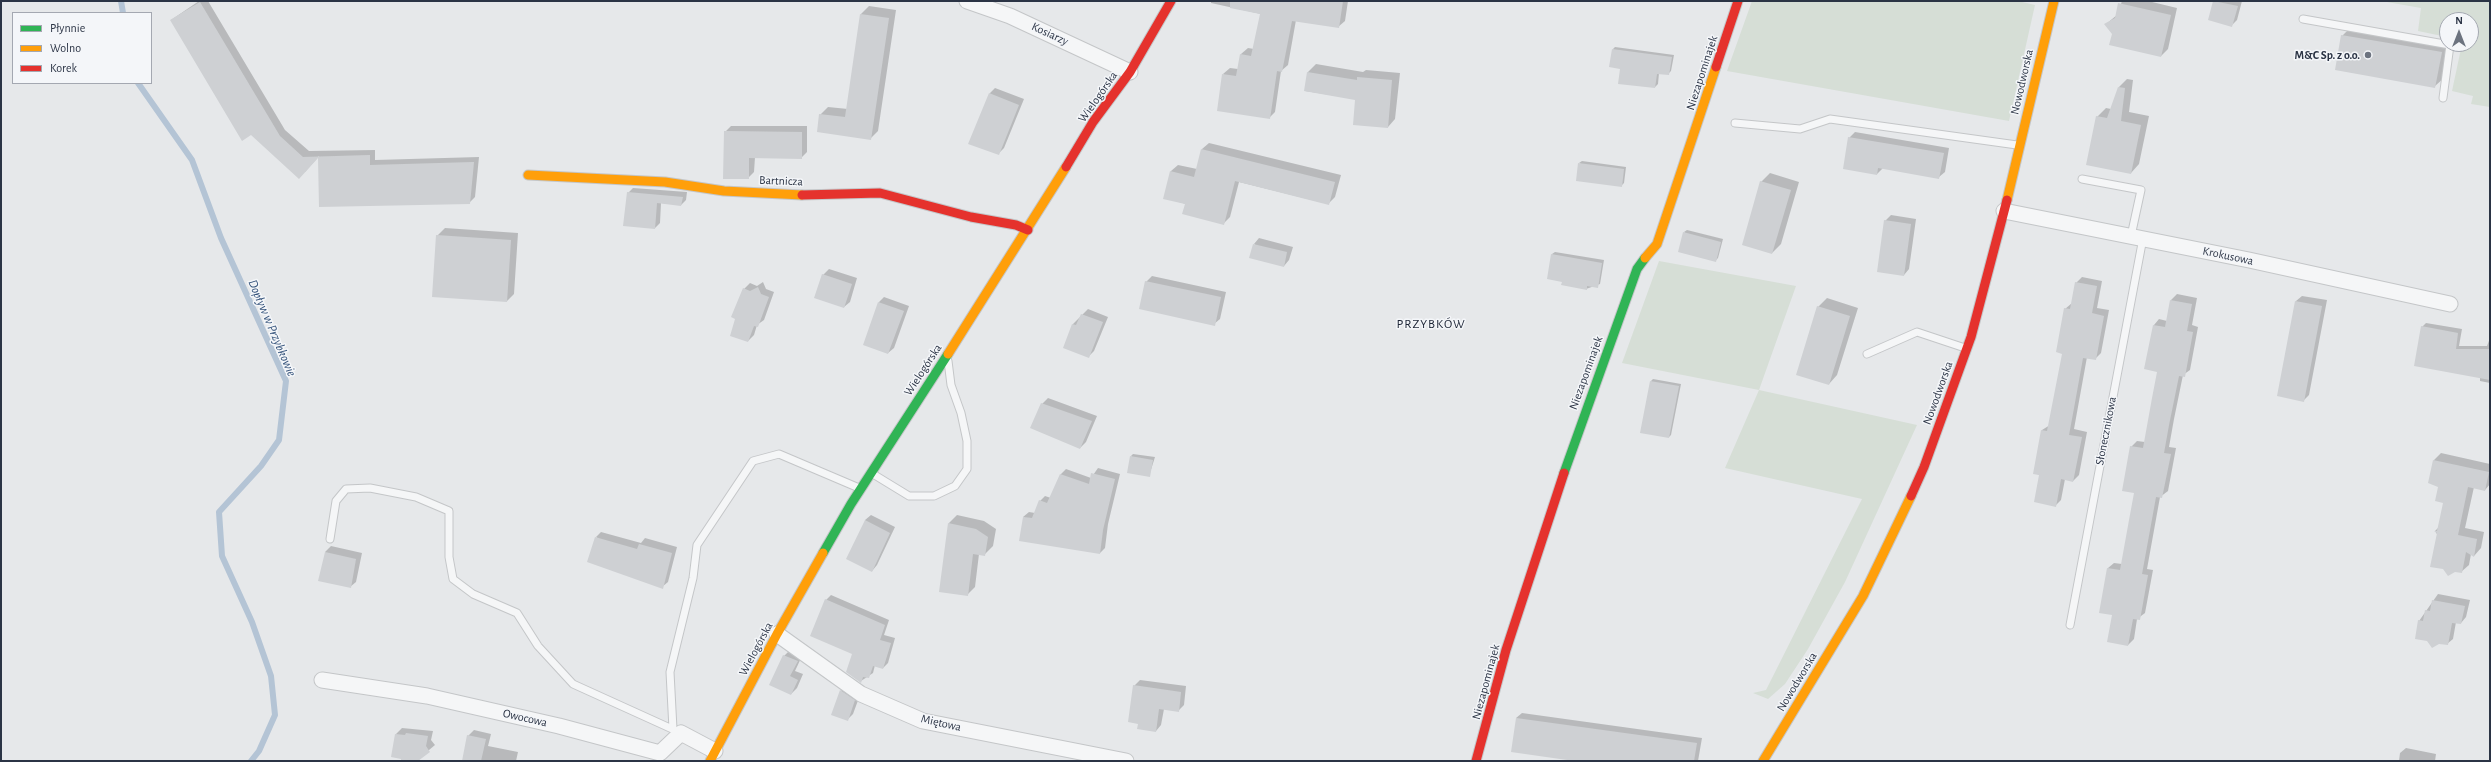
<!DOCTYPE html>
<html>
<head>
<meta charset="utf-8">
<style>
	body { margin:0 }
	#map { position:relative; width:2491px; height:762px; overflow:hidden; background:#e6e8ea; font-family:"Alegreya Sans",sans-serif }
	canvas { display:block }
	.frame { position:absolute; inset:0; border:2px solid #2b3445; pointer-events:none }
	.legend { position:absolute; left:12px; top:12px; width:140px; height:72px; box-sizing:border-box; background:#f4f6f9; border:1px solid #a4a8b1; margin:0; padding:5px 7px; list-style:none; font-size:12px; color:#2b3445 }
	.legend li { display:flex; align-items:center; gap:8px; height:20px }
	.legend b { width:20px; border:1px solid #a4a8b1 }
	.north { position:absolute; left:2439px; top:12px; width:40px; height:40px; box-sizing:border-box; background:#f4f6f9; border:1px solid #a4a8b1; border-radius:50%; rotate:0deg; font-size:11px; font-weight:700; line-height:16px; text-align:center; color:#2b3445 }
	.north::after { content:''; display:block; margin:auto; width:14px; height:18px; background:#6c737f; clip-path:polygon(50% 0,100% 100%,50% 72%,0 100%) }
</style>
</head>
<body>
<div id="map">
<canvas width="2491" height="762"></canvas>
<div class="frame"></div>
<ul class="legend">
<li><b style="height:5px;background:#30b455"></b>Płynnie</li>
<li><b style="height:5px;background:#ff9f0a"></b>Wolno</li>
<li><b style="height:5px;background:#e5322d"></b>Korek</li>
</ul>
<div class="north">N</div>
</div>
<script>
const context = document.querySelector('canvas').getContext('2d');
context.lineJoin = 'round';
function paint(path, color) { context.fillStyle = color; context.fill(path, 'evenodd'); }
const poly = rows => new Path2D(rows.map(r => 'M' + r).join(''));
function stroke(path, color, width, dash) { context.strokeStyle = color; context.lineWidth = width; context.lineCap = dash ? 'butt' : 'round'; context.setLineDash(dash || []); context.stroke(path); }
function label(font, color, halo, rows, align = 'center') {
  context.font = font + ' "Alegreya Sans",sans-serif'; context.lineWidth = 3; context.setLineDash([]); context.textBaseline = 'middle'; context.strokeStyle = halo; context.fillStyle = color; for (const [text, x, y, turn = 0] of rows) {
    context.save(); context.translate(x, y); context.rotate((+turn || 0) * Math.PI / 180); context.textAlign = isNaN(turn) ? turn : align; if (halo) context.strokeText(text, 0, 0); context.fillText(text, 0, 0); context.restore();
  }
}
const green = poly([
	[1752,1,2018,1,2035,5,2009,121,1727,71],
	[2381,1,2490,1,2490,107,2471,104,2473,96,2452,91,2462,44,2471,44,2471,20,2447,20,2447,37,2418,31,2421,8],
	[1659,261,1796,286,1759,390,1917,425,1845,582,1808,649,1785,684,1768,699,1753,693,1766,690,1862,499,1725,468,1759,390,1622,363]
]);
const shadow = poly([
	[199,1,208,1,285,130,309,151,375,150,375,160,479,157,475,197,469,203,320,206,319,156,305,172,171,20],
	[1211,1,1348,1,1345,21,1338,27,1296,20,1288,65,1281,71,1275,112,1269,118,1223,74,1230,68,1238,69,1241,54,1248,48,1254,49,1261,14,1211,3],
	[2122,1,2148,1,2177,8,2168,49,2161,56,2113,34,2106,24,2117,15],
	[2214,1,2242,1,2237,20,2232,25,2209,19],
	[869,6,896,10,878,131,870,139,820,115,828,107,848,109,861,14],
	[2351,27,2447,43,2444,78,2435,86,2342,36],
	[1615,47,1674,55,1671,71,1668,74,1659,73,1658,84,1655,87,1621,69,1613,49],
	[1316,64,1363,72,1366,70,1400,73,1395,119,1388,127,1356,99,1305,91,1308,72],
	[2127,79,2133,80,2129,112,2149,116,2139,164,2131,173,2097,117,2106,108,2111,109,2119,87],
	[995,88,1024,99,1004,148,998,154,990,93],
	[731,126,807,126,807,152,801,158,755,157,754,172,748,178,725,132],
	[1855,132,1949,148,1945,172,1939,177,1883,168,1877,174,1849,138],
	[1209,143,1341,175,1335,197,1328,204,1239,182,1230,217,1223,224,1186,204,1164,198,1171,171,1178,165,1197,169,1202,149],
	[1582,161,1626,167,1624,183,1621,186,1579,163],
	[1770,173,1799,182,1781,244,1772,253,1761,182],
	[633,188,687,192,686,200,681,205,661,203,660,223,655,228,628,193],
	[1891,215,1916,219,1909,269,1904,275,1885,221],
	[445,228,518,233,514,294,507,301,437,236],
	[1687,230,1723,239,1718,258,1715,261,1684,232],
	[1259,238,1293,247,1289,260,1284,266,1254,244],
	[1555,252,1604,260,1600,284,1586,289,1563,281,1552,254],
	[829,269,857,278,850,302,844,307,823,275],
	[1152,276,1226,292,1220,319,1214,324,1146,282],
	[2082,277,2102,281,2097,308,2109,310,2101,353,2095,359,2087,357,2074,429,2087,432,2079,475,2073,481,2065,479,2061,500,2055,506,2040,475,2034,473,2042,430,2050,425,2063,353,2065,309,2072,303,2076,283],
	[763,282,766,289,774,292,764,320,757,325,754,335,748,341,744,289,750,283,757,286],
	[2177,294,2197,298,2192,325,2198,327,2190,370,2183,375,2174,419,2169,447,2176,448,2168,491,2160,497,2147,569,2153,570,2145,613,2137,619,2134,639,2128,645,2113,614,2108,568,2114,563,2122,564,2135,492,2131,447,2137,441,2145,442,2158,371,2145,368,2154,325,2159,319,2167,321,2171,300],
	[2302,296,2327,300,2309,395,2303,401,2296,301],
	[884,297,909,306,894,348,888,353,879,302],
	[1827,298,1858,308,1837,375,1829,384,1818,307],
	[1088,309,1108,317,1094,351,1088,357,1064,347,1073,324],
	[2426,323,2462,329,2459,346,2487,346,2490,338,2490,383,2480,381,2480,378,2422,327],
	[1653,379,1681,384,1671,435,1669,437,1651,381],
	[1048,398,1097,416,1086,442,1080,448,1042,404],
	[2441,453,2490,464,2490,484,2485,490,2474,487,2465,528,2484,532,2481,548,2474,556,2471,554,2469,565,2461,572,2435,531,2439,527,2444,502,2434,460],
	[1133,454,1155,457,1149,476,1131,456],
	[1098,468,1120,474,1108,524,1105,548,1100,553,1023,517,1029,512,1035,513,1040,501,1045,496,1051,498,1061,474,1066,469,1091,478],
	[871,515,895,527,877,565,872,571,865,520],
	[957,515,984,521,996,529,993,546,985,554,979,554,975,587,967,595,949,523],
	[601,532,641,543,645,538,677,547,668,582,662,587,596,537],
	[331,546,362,553,356,582,350,587,325,552],
	[2438,594,2470,600,2466,617,2461,623,2456,622,2453,639,2447,644,2419,621],
	[831,595,889,620,884,635,895,638,888,663,883,668,875,665,873,673,861,681,854,653,826,600],
	[790,650,802,656,795,671,803,674,797,688,791,694,784,656],
	[1140,680,1186,686,1184,705,1178,711,1164,709,1161,725,1156,731,1139,723,1134,686],
	[846,685,860,695,853,714,847,720,841,691],
	[1522,713,1702,738,1698,761,1582,761,1516,718],
	[402,728,433,731,431,740,435,745,416,761,404,761,396,734],
	[474,730,491,734,488,746,518,752,516,761,463,761,468,736],
	[2406,748,2436,754,2435,761,2399,761,2400,753]
]);
const stream = poly([
	[121,1,123,13],
	[138,83,192,160,221,238,286,381,279,440,261,466,219,512,222,556,252,622,271,676,275,715,259,751,251,761]
]);
const building = poly([
	[1230,1,1343,1,1339,28,1292,21,1282,72,1277,71,1270,119,1217,111,1222,74,1236,76,1240,54,1251,56,1260,14,1230,8],
	[2213,1,2238,6,2232,27,2208,20],
	[200,2,280,136,303,157,370,155,370,165,474,162,470,204,319,207,318,158,299,179,251,135,242,141,170,20],
	[2118,3,2171,15,2161,57,2109,45,2112,34,2104,24,2115,18],
	[860,14,889,18,871,140,817,132,819,114,845,117],
	[2341,35,2442,52,2435,88,2335,70],
	[1612,49,1672,57,1669,75,1657,74,1655,88,1618,84,1620,69,1609,67],
	[1307,72,1357,80,1357,77,1392,80,1388,128,1353,125,1355,100,1304,91],
	[2118,87,2125,88,2121,121,2141,125,2131,174,2086,165,2096,116,2107,118],
	[989,93,1019,105,999,155,968,144],
	[724,131,802,132,802,159,749,158,749,179,723,179],
	[1848,137,1944,153,1939,179,1878,168,1877,175,1843,169],
	[1201,149,1335,182,1329,205,1235,181,1224,225,1182,214,1185,204,1163,199,1170,171,1194,177],
	[1578,163,1624,169,1622,187,1576,181],
	[1760,181,1791,190,1772,254,1742,245],
	[627,192,683,197,681,206,657,203,655,229,623,226],
	[1884,220,1911,224,1904,276,1877,272],
	[1683,232,1721,242,1716,262,1678,252],
	[436,235,511,240,507,302,432,297],
	[1253,244,1287,252,1284,267,1249,258],
	[1551,254,1602,263,1598,288,1587,286,1587,290,1561,285,1562,282,1547,279],
	[822,274,852,284,844,308,814,298],
	[1145,281,1221,297,1215,326,1139,309],
	[2075,282,2097,286,2092,313,2104,316,2096,360,2083,358,2074,408,2069,435,2082,437,2073,482,2061,479,2056,507,2034,502,2039,475,2033,474,2041,430,2047,431,2062,354,2056,352,2064,308,2070,309],
	[758,287,761,294,769,297,758,327,754,326,748,342,730,336,735,319,731,317,743,288,750,291],
	[2170,300,2192,304,2187,331,2193,332,2185,377,2179,376,2169,425,2164,453,2171,454,2162,498,2156,497,2142,574,2148,575,2140,620,2133,619,2128,646,2107,642,2112,615,2099,613,2107,568,2120,570,2129,520,2134,493,2122,491,2130,446,2143,448,2152,398,2157,372,2144,369,2153,325,2165,327],
	[2295,301,2322,306,2304,402,2277,396],
	[878,302,904,311,888,354,863,345],
	[1817,306,1850,316,1829,385,1796,375],
	[1081,314,1103,322,1089,358,1063,348,1072,324,1076,325],
	[2421,326,2458,333,2456,349,2490,349,2490,380,2414,366],
	[1650,381,1679,386,1669,438,1640,433],
	[1041,403,1092,421,1080,449,1030,428],
	[1130,456,1153,460,1150,477,1127,473],
	[2433,460,2489,472,2485,491,2468,487,2458,535,2477,539,2474,557,2466,552,2462,573,2455,572,2448,576,2443,569,2430,567,2437,533,2434,531,2437,531,2443,503,2435,501,2438,487,2428,483],
	[1091,473,1115,479,1103,530,1100,554,1019,541,1023,517,1032,518,1039,500,1047,503,1060,474,1089,484],
	[865,520,890,533,872,572,846,559],
	[948,523,976,529,988,537,985,556,973,554,968,596,939,592],
	[595,537,637,549,639,544,672,553,663,589,587,562],
	[325,552,356,559,351,588,318,581],
	[825,599,885,625,880,640,891,643,883,669,873,666,869,678,863,677,861,683,846,672,852,654,810,636],
	[2432,600,2465,606,2461,624,2452,623,2448,645,2439,644,2432,648,2427,641,2415,639,2418,620,2423,621,2425,610,2430,611],
	[783,655,798,661,790,676,798,680,791,695,769,685],
	[1133,685,1181,692,1179,712,1159,709,1156,732,1137,729,1138,724,1128,722],
	[840,690,855,700,848,721,831,715],
	[1516,718,1697,743,1694,761,1574,761,1511,752],
	[406,733,428,736,426,746,430,752,418,761,401,761,401,759,391,757,395,734,405,735],
	[467,735,486,739,481,761,462,761]
]);
const lane = poly([
	[2303,19,2450,45,2443,98],
	[1735,123,1800,129,1830,119,2017,145],
	[2082,179,2141,190,2131,236],
	[1867,354,1917,332,1965,348],
	[873,474,909,496,934,496,955,486,967,469,967,441,961,413,951,385,948,361],
	[330,539,336,501,346,489,370,488,416,497,449,511,449,557,453,579,473,594,517,613,538,646,573,684,681,733],
	[2070,625,2143,238],
	[673,729,670,672,693,578,697,545,753,461,779,454,859,488]
]);
const street = poly([
	[967,1,1010,16,1130,72],
	[2004,211,2249,260,2450,304],
	[777,634,861,694,923,721,1126,761],
	[322,680,427,696,559,726,660,753,681,733,715,751]
]);
const fast = poly([
	[1564,473,1637,269,1645,258],
	[823,553,851,504,948,354]
]);
const slow = poly([
	[528,175,665,182,724,191,802,195],
	[2007,200,2054,1],
	[1645,258,1657,244,1716,67],
	[948,354,1066,167],
	[710,761,777,634,823,553],
	[1763,761,1863,596,1911,496]
]);
const jam = poly([
	[1716,67,1738,1],
	[1066,167,1093,122,1130,72,1171,1],
	[802,195,880,193,971,217,1016,225,1028,230],
	[1911,496,1924,467,1971,337,2007,200],
	[1476,761,1506,650,1564,473]
]);
const markers = [
	[2368,55,4,"#6c737f"]
];
const streetNames = [
	["Kosiarzy",1050,34,25],
	["Niezapominajek",1702,73,-72],
	["Nowodworska",2022,82,-77],
	["Wielogórska",1098,97,-55],
	["Bartnicza",781,181,2],
	["Krokusowa",2228,256,12],
	["Wielogórska",923,370,-57],
	["Niezapominajek",1586,373,-70],
	["Nowodworska",1938,393,-70],
	["Słonecznikowa",2106,431,-79],
	["Wielogórska",756,649,-62],
	["Niezapominajek",1486,682,-75],
	["Nowodworska",1797,682,-59],
	["Owocowa",525,718,13],
	["Miętowa",941,723,13]
];
const poiNames = [
	["M&C Sp. z o.o.",2360,55]
];
const neighbourhoodNames = [
	["PRZYBKÓW",1431,324]
];
const waterNames = [
	["Dopływ w Przybkowie",272,328,67]
];
paint(green, '#d6ded6');
paint(shadow, '#0003');
stroke(stream, '#b4c4d5', 6);
paint(building, '#ced0d3');
stroke(lane, '#c4c6c8', 9);
stroke(street, '#c4c6c8', 17);
stroke(fast, '#c4c6c8', 11);
stroke(slow, '#c4c6c8', 11);
stroke(jam, '#c4c6c8', 11);
stroke(lane, '#f5f6f7', 7);
stroke(street, '#f5f6f7', 15);
stroke(fast, '#30b455', 9);
stroke(slow, '#ff9f0a', 9);
stroke(jam, '#e5322d', 9);
for (const [x, y, r, color] of markers) { const dot = new Path2D(); dot.arc(x, y, r, 0, 2 * Math.PI); context.fillStyle = color; context.fill(dot); stroke(dot, '#f4f6f9', 1.5); }
label('12px', '#2b3445', '#f4f6f9', streetNames);
label('bold 12px', '#2b3445', '#f4f6f9', poiNames, 'right');
context.letterSpacing = '1px';
label('13px', '#1d2536', '#f4f6f9', neighbourhoodNames);
context.letterSpacing = '0px';
label('italic 13px', '#34527a', '#f4f6f9', waterNames);
</script>
</body>
</html>
